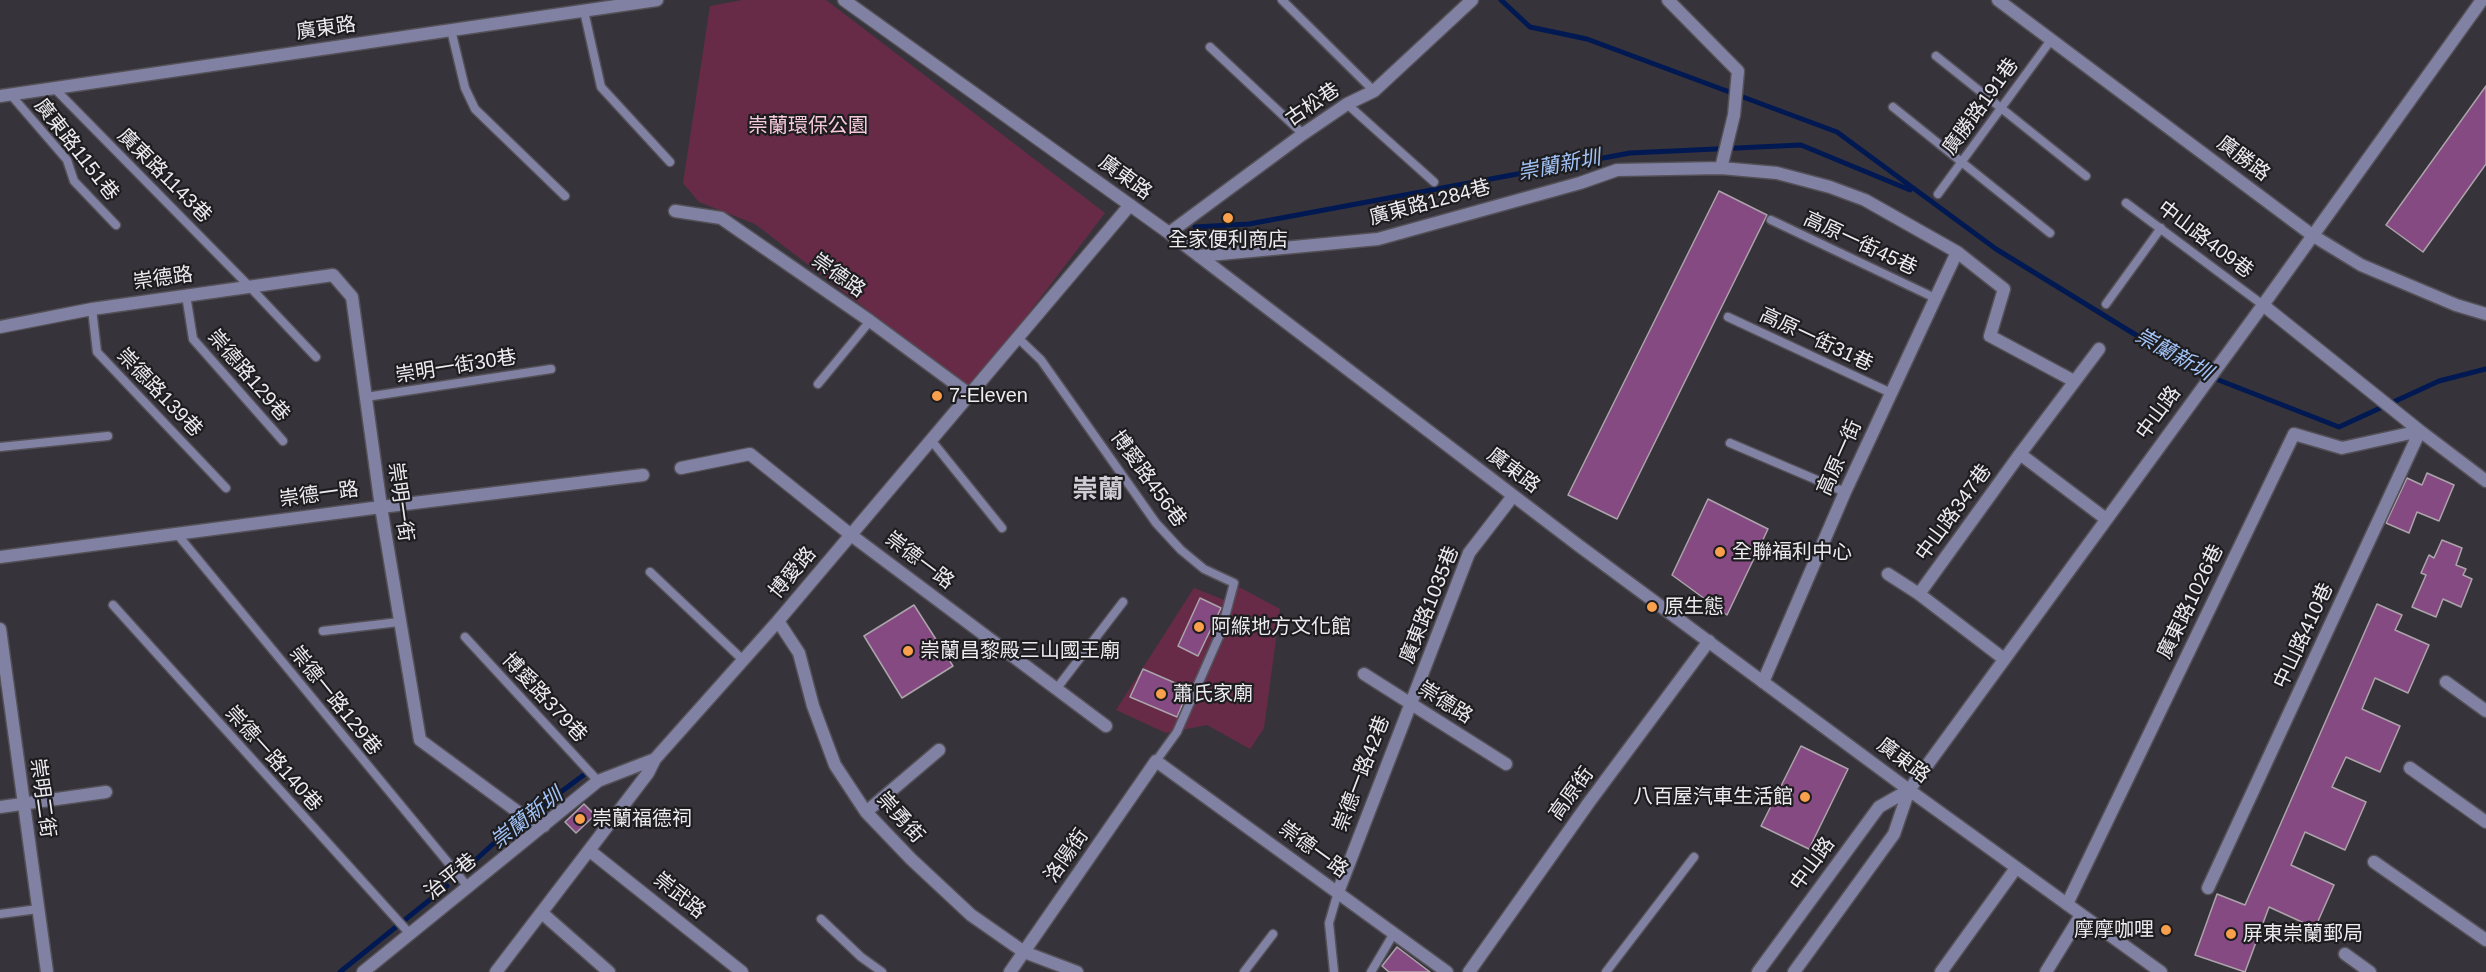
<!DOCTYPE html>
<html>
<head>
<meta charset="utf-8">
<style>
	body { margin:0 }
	canvas { display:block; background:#37333a }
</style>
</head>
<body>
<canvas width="2486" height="972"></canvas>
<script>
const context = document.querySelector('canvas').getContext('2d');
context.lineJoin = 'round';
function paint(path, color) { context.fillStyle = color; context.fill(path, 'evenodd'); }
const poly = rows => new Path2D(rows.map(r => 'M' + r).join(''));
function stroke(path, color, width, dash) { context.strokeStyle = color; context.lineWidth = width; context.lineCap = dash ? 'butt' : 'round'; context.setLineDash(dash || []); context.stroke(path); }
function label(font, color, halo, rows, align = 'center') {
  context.font = font + ' Helvetica,"Noto Sans TC",sans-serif'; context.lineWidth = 4.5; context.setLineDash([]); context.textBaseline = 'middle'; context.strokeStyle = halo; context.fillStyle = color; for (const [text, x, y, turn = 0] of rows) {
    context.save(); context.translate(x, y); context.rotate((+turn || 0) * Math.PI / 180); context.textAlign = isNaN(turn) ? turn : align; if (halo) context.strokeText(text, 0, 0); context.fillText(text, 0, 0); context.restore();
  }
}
const green = poly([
	[742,0,826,0,1105,213,971,389,755,224,699,202,683,183,710,6],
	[1237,586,1280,609,1264,728,1250,749,1207,725,1166,733,1116,710,1194,588,1224,600],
	[1200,599,1198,655,1178,645],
	[1142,669,1192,690,1180,718,1131,697]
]);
const stream = poly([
	[1501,0,1530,27,1587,39,1837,132,1996,249,2193,370,2339,427,2439,381,2486,369],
	[1195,227,1249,224,1630,153,1801,145,1910,190],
	[470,865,503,835,585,774],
	[340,972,447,886]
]);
const building = poly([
	[2486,86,2486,164,2423,252,2386,225,2486,86],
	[1719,191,1767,215,1617,519,1568,495,1719,191],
	[2427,473,2454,485,2439,521,2417,512,2409,533,2386,523,2407,478,2422,485,2427,473],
	[1708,499,1768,529,1727,615,1672,575,1708,499],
	[2442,540,2462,548,2456,565,2466,569,2463,575,2472,579,2461,607,2443,599,2436,617,2412,607,2426,575,2421,573,2429,555,2434,558,2442,540],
	[1200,598,1221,608,1198,656,1178,646,1200,598],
	[2377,604,2402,615,2395,630,2429,645,2408,693,2375,678,2362,709,2400,726,2380,772,2346,757,2332,787,2366,802,2345,850,2305,832,2291,865,2334,885,2315,928,2269,907,2245,972,2195,955,2217,894,2245,905,2377,604],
	[914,605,953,666,902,698,864,636,914,605],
	[1143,669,1189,689,1177,717,1130,697,1143,669],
	[1801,746,1848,769,1809,849,1761,826,1801,746],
	[584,804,595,815,576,833,565,822,584,804],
	[1397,947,1430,972,1389,972,1382,966,1397,947]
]);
const service = poly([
	[1282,0,1374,91],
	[584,11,601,87,670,162],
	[451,30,465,88,475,109,565,196],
	[1210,47,1303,134],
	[1936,56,2086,176],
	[55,89,249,286,316,357],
	[11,95,67,160,74,181,116,225],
	[1347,104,1434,182],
	[1893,107,2050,233],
	[1938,194,2051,40],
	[2126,203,2263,305],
	[1771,220,1935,298],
	[186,295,193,339,283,441],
	[2106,304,2161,228],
	[92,309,97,352,226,488],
	[1728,317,1891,393],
	[1018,338,1041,360,1156,523,1181,550,1204,569,1234,583,1221,632,1177,732,1156,761],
	[818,384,870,321],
	[366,397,551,369],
	[931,440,1002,528],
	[1730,443,1845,492],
	[0,447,108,436],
	[177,534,469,888],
	[650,572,743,660],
	[113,605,410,934],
	[323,631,399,622],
	[465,637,598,781],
	[1057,688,1123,602],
	[0,914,38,909],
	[821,919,861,957,882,972],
	[1244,972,1273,934],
	[1334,972,1329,923,1338,892],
	[1371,972,1394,933],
	[1606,972,1694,857]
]);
const minor = poly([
	[1668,0,1738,71,1734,115,1721,168],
	[675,211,721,218,870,321,969,394],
	[1169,233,1303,134,1347,104,1374,91,1472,0],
	[1199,256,1378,239,1580,183,1617,170,1721,168,1777,173,1830,187,1865,200,1957,252,2004,289,1990,336,2074,381],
	[0,327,92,309,333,275,352,297,381,507,420,740,518,812,544,826],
	[2020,454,2106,519],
	[681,468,750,454,851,535,1106,726],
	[0,557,381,507,643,475],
	[1888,574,1919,594,2004,659],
	[1919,594,2020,454,2099,349],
	[778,621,799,653,813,706,835,765,866,812,911,859,971,915,1024,952,1077,972],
	[0,629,47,972],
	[1364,674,1506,764],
	[1763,682,1845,492,1957,252],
	[2446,682,2486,711],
	[2410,768,2486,822],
	[1909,790,2263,305,2482,0],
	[0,807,106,792],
	[866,812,939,750],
	[590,851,742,972],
	[2374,862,2486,940],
	[2208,888,2420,431,2263,305],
	[1338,892,1469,553,1513,496],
	[2067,904,2294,434,2342,448,2420,431,2486,481],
	[542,913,609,972],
	[2345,954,2370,972],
	[363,972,598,781,655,759],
	[496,972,648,773,655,759,778,621,1130,205],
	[1010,972,1156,761,1447,972],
	[1469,972,1590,801,1709,641],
	[1941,972,2016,868],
	[2046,972,2081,915]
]);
const tertiary = poly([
	[844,0,1169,233,1578,545,1909,790,2161,972],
	[1998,0,2312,235,2361,265,2456,305,2486,314],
	[0,96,657,0],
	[1758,972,1879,807,1909,790],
	[1794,972,1894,834,1909,790]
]);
const markers = [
	[1228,218,6,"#f8a04b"],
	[937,396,6,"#f8a04b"],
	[1720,552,6,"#f8a04b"],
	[1652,607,6,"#f8a04b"],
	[1199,627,6,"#f8a04b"],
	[908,651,6,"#f8a04b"],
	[1161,694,6,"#f8a04b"],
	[1805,797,6,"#f8a04b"],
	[580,819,6,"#f8a04b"],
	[2166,930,6,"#f8a04b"],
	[2231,934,6,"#f8a04b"]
];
const streetNames = [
	["廣東路",326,29,-8],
	["古松巷",1313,105,-34],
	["廣勝路191巷",1981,107,-54],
	["廣東路1151巷",76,150,52],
	["廣勝路",2243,159,37],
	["廣東路1143巷",164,176,45],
	["廣東路",1125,178,36],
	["廣東路1284巷",1430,203,-15],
	["中山路409巷",2205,240,37],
	["高原一街45巷",1860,244,25],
	["崇德路",838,276,35],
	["崇德路",163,279,-8],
	["高原一街31巷",1816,340,25],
	["崇明一街30巷",456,367,-9],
	["崇德路129巷",248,376,49],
	["崇德路139巷",159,393,46],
	["中山路",2159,413,-54],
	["高原一街",1840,458,-66],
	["廣東路",1513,471,37],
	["博愛路456巷",1148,479,54],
	["崇德一路",319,495,-8],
	["崇明一街",400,502,82],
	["中山路347巷",1954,513,-54],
	["崇德一路",919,561,37],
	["博愛路",793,573,-50],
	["廣東路1026巷",2191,602,-64],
	["廣東路1035巷",1430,605,-68],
	["中山路410巷",2304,636,-65],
	["博愛路379巷",544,698,47],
	["崇德一路129巷",335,701,51],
	["崇德路",1445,703,32],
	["崇德一路140巷",273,759,48],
	["廣東路",1903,761,37],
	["崇德一路42巷",1362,774,-69],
	["高原街",1572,794,-54],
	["崇明二街",42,798,82],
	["崇勇街",900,818,48],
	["崇德一路",1313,850,36],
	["洛陽街",1067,856,-55],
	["中山路",1813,864,-54],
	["治平巷",451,877,-39],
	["崇武路",679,896,39]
];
const parkNames = [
	["崇蘭環保公園",808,126]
];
const poiNames = [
	["全家便利商店",1228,240,"center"],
	["7-Eleven",949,396],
	["全聯福利中心",1732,552],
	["原生態",1664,607],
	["阿緱地方文化館",1211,627],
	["崇蘭昌黎殿三山國王廟",920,651],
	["蕭氏家廟",1173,694],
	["八百屋汽車生活館",1793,797,"right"],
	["崇蘭福德祠",592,819],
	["摩摩咖哩",2154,930,"right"],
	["屏東崇蘭郵局",2243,934]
];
const waterNames = [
	["崇蘭新圳",1559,166,-11],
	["崇蘭新圳",2173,355,29],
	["崇蘭新圳",527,819,-38]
];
const districtNames = [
	["崇蘭",1098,491]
];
paint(green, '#672b48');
stroke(stream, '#001952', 5);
paint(building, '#854a81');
stroke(building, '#aca4ab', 1.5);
stroke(service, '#545057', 11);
stroke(minor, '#545057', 15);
stroke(tertiary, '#545057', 15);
stroke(service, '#8182a3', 8);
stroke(minor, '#8182a3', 12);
stroke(tertiary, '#8182a3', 12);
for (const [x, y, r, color] of markers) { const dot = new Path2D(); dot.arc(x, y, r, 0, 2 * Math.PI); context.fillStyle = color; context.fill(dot); stroke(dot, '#1d1c1f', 2); }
label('20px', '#edebf0', '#1d1c1f', streetNames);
label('20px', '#f6c9db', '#1d1c1f', parkNames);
label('20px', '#edebf0', '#1d1c1f', poiNames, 'left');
label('italic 21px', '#a3c4f9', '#1d1c1f', waterNames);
label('bold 26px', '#d1cdd6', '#1d1c1f', districtNames);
</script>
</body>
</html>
